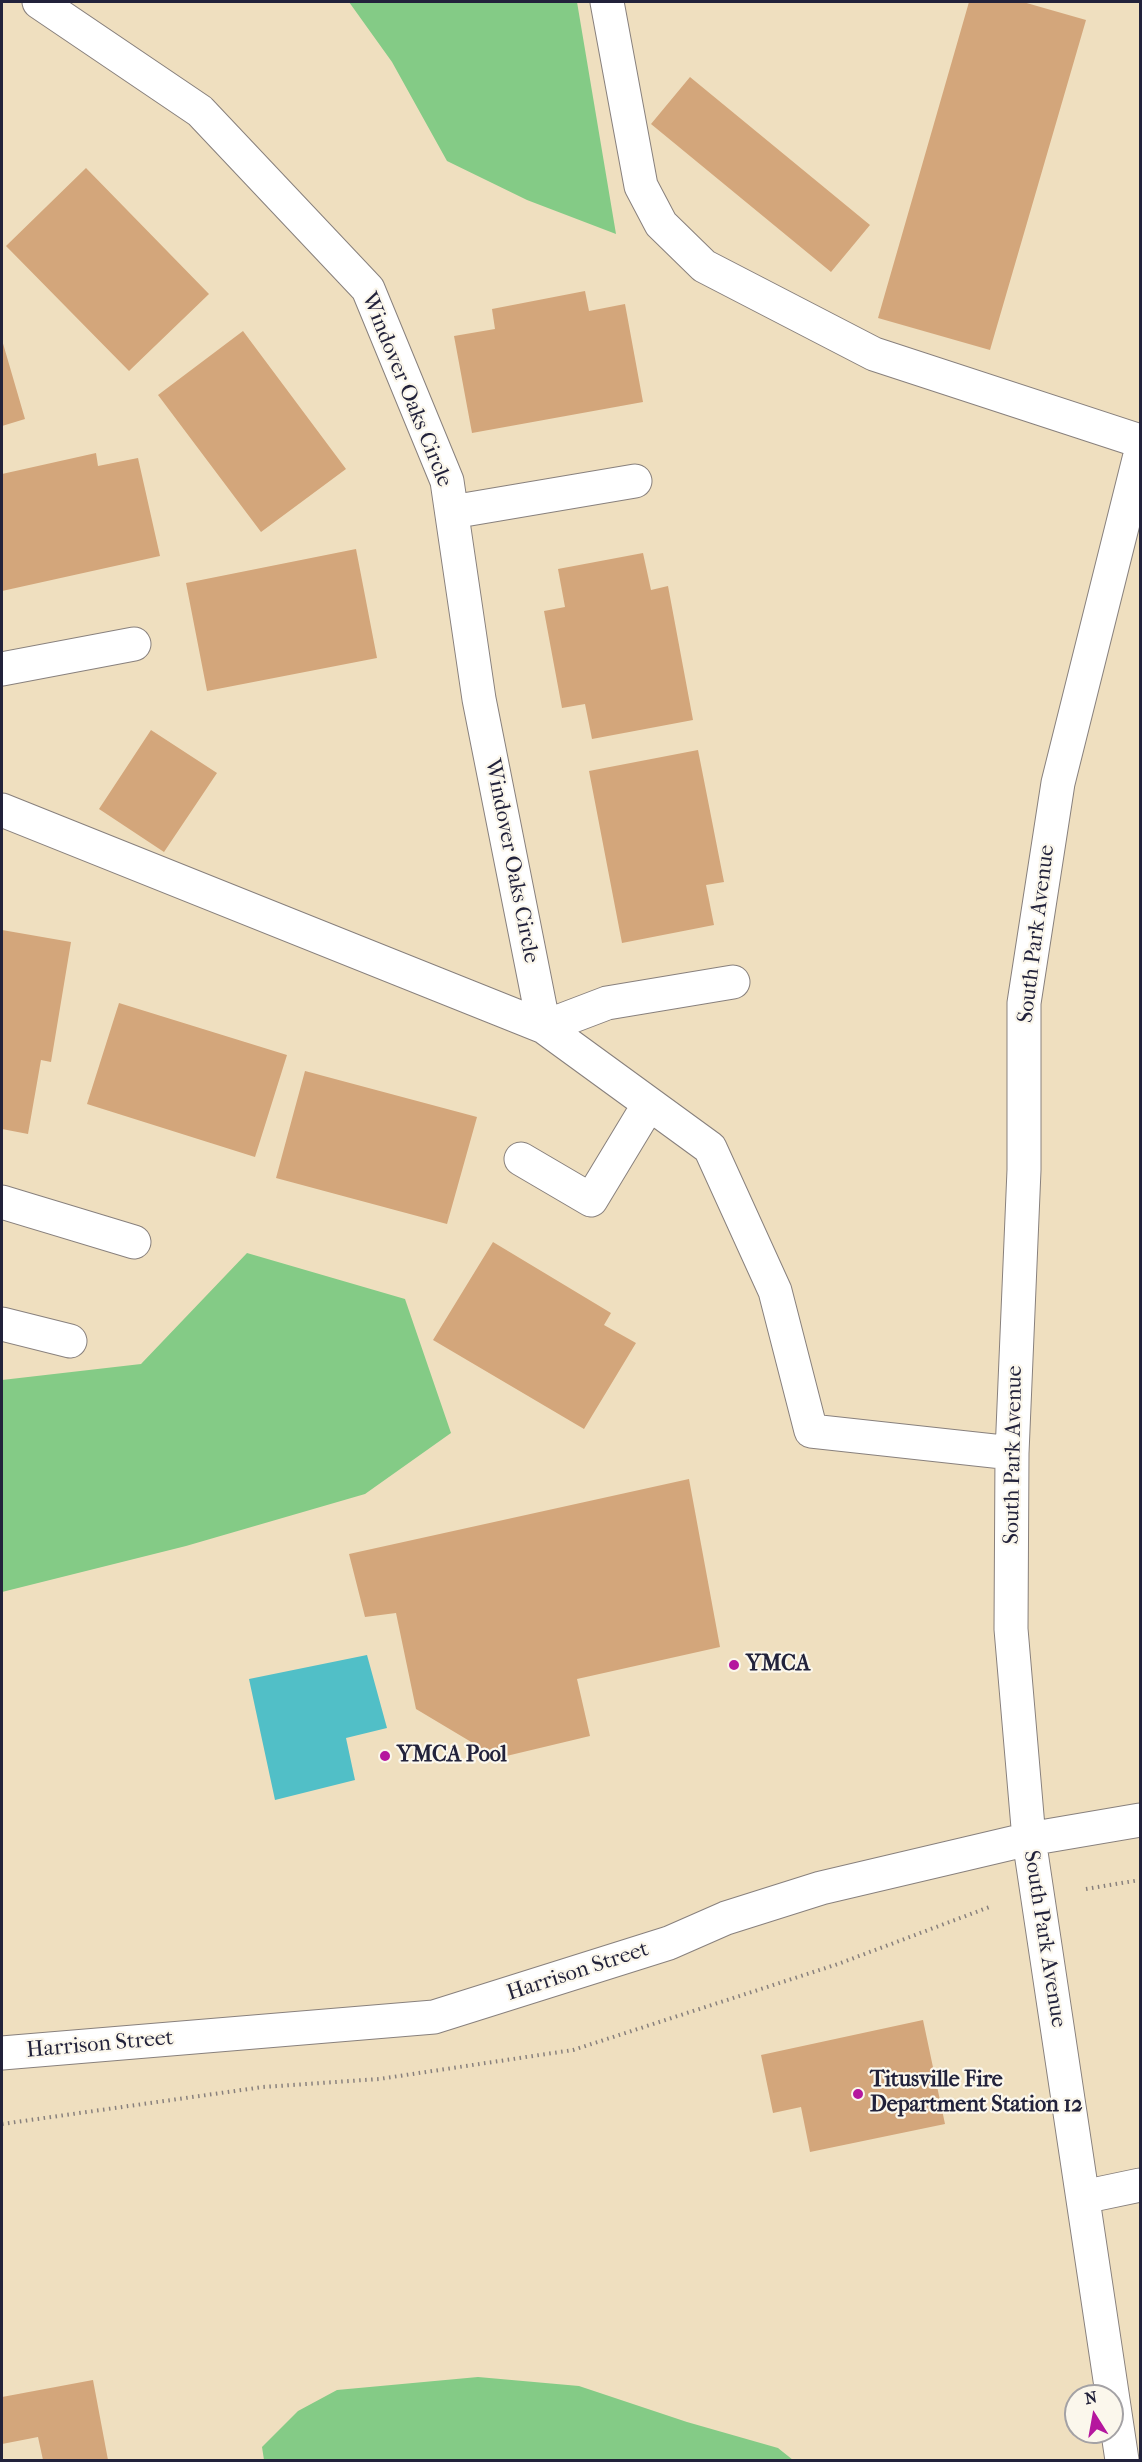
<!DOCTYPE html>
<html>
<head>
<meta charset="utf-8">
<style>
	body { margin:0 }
	#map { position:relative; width:1142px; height:2462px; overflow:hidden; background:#efdfbf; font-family:"IM FELL French Canon",serif }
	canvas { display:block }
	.frame { position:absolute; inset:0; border:3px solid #22223b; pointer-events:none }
	.north { position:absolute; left:1064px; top:2384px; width:60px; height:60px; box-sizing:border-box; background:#fbf7ec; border:2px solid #a4a2a5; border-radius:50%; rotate:349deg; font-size:16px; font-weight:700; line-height:24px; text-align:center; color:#22223b }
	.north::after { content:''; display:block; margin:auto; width:21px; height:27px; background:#b5179e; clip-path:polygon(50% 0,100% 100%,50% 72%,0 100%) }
</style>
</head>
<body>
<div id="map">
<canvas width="1142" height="2462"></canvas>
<div class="frame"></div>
<div class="north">N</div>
</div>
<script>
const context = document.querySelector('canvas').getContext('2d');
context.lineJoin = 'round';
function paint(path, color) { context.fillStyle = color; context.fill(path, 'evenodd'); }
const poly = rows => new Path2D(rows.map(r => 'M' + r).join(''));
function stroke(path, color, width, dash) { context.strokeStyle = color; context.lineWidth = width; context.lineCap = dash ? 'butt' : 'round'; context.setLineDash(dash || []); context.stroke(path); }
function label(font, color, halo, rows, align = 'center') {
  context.font = font + ' "IM FELL French Canon",serif'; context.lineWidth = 4.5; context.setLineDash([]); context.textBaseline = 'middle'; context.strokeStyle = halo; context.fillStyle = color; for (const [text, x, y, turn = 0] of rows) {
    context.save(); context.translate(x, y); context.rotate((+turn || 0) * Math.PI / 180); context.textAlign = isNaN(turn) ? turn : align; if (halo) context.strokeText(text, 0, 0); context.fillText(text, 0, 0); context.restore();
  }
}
const green = poly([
	[349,2,577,2,616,234,527,200,447,161,392,62],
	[247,1253,405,1299,451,1433,365,1494,186,1546,2,1592,2,1380,141,1364],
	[478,2377,579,2386,687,2422,778,2448,793,2460,264,2460,262,2447,298,2411,337,2390]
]);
const water = poly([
	[367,1655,387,1728,346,1738,355,1780,275,1800,249,1679]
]);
const building = poly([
	[969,2,1023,2,1086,20,990,350,878,318],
	[690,77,870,225,831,272,651,124],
	[86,168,209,294,129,371,6,246],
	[585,291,589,311,625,304,643,402,472,433,454,336,495,329,492,309],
	[243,331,346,469,261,532,158,395],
	[2,340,25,419,2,426],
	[96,453,98,466,138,458,160,556,2,591,2,474],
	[356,549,377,658,207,691,186,583],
	[643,553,651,590,668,586,693,720,592,739,585,704,562,708,544,611,565,607,558,569],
	[151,730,217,773,164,852,99,809],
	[698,750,724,882,706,885,714,925,622,943,589,771],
	[2,930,71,942,51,1062,41,1060,28,1134,2,1129],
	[119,1003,287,1055,255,1157,87,1104],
	[305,1071,477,1117,447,1224,276,1178],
	[493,1242,611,1313,604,1325,636,1343,584,1429,433,1340],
	[689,1479,720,1647,577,1679,590,1736,498,1758,416,1709,396,1613,365,1617,349,1554],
	[923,2020,945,2124,810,2152,801,2107,773,2113,761,2055],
	[93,2380,108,2460,43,2460,38,2437,2,2444,2,2397]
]);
const path = poly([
	[1086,1889,1140,1880],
	[2,2124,263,2087,379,2079,573,2050,838,1964,992,1906]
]);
const minor = poly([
	[39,2,200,111,368,289,447,481,479,699,544,1027],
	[607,2,641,186,661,224,704,266,874,354,1140,441],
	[452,512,635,481],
	[2,669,134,644],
	[2,810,544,1027,710,1148,775,1291,811,1431,1012,1453],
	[544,1027,607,1003,733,982],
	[521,1159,591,1200,649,1104],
	[2,1202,134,1242],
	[2,1324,70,1341],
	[2,2053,434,2017,669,1943,726,1918,821,1888,1029,1839,1140,1820],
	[1083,2197,1140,2185],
	[1122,2460,1029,1839,1011,1629,1012,1453,1024,1170,1024,1003,1058,783,1140,455]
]);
const markers = [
	[734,1665,6,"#b5179e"],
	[385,1756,6,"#b5179e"],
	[858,2094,6,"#b5179e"]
];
const streetNames = [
	["Windover Oaks Circle",406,390,68],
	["Windover Oaks Circle",511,861,79],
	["South Park Avenue",1037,934,-83],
	["South Park Avenue",1014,1455,-89],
	["South Park Avenue",1044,1939,81],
	["Harrison Street",578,1972,-18],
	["Harrison Street",100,2045,-5]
];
const poiNames = [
	["YMCA",746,1665],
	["YMCA Pool",397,1756],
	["Titusville Fire",870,2081],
	["Department Station 12",870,2106]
];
paint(green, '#84cb86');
paint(water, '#51bfc7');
paint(building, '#d3a67b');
stroke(minor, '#88807d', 35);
stroke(path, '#88807d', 4, [1.5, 4.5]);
stroke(minor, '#fff', 33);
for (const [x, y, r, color] of markers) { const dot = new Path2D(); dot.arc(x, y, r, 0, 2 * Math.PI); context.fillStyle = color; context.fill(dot); stroke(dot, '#fbf7ec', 2); }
label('22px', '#22223b', '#fbf7ec', streetNames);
label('bold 22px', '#22223b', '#fbf7ec', poiNames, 'left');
</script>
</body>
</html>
